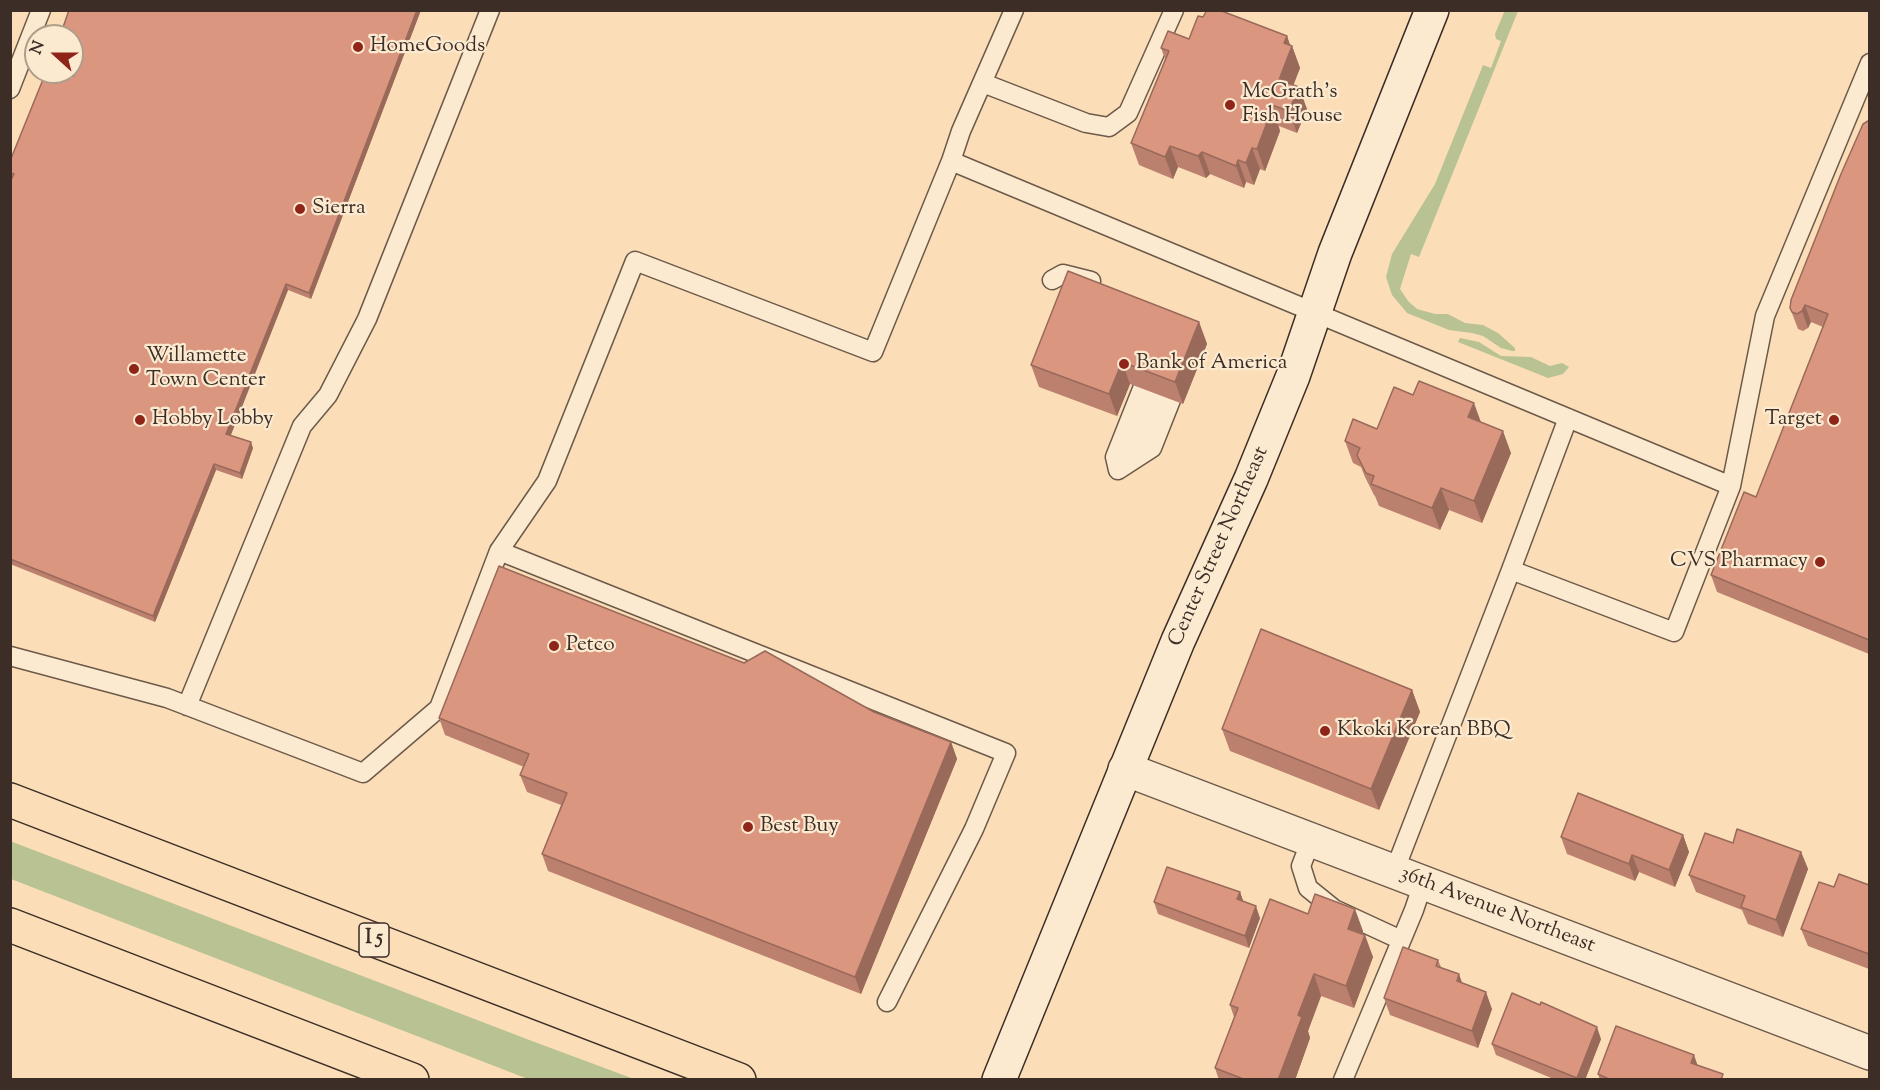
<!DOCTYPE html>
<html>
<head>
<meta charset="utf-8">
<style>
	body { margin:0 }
	#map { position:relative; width:1880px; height:1090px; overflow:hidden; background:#fbdeb7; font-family:"Sorts Mill Goudy",serif }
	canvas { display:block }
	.frame { position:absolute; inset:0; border:12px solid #3c2d26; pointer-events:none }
	.north { position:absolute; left:24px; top:24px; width:60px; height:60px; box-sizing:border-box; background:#fcead0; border:2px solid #af9e8c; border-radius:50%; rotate:291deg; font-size:16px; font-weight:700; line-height:24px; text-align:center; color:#3c2d26 }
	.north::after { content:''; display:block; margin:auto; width:21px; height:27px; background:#8f2418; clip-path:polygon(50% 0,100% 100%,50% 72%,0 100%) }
</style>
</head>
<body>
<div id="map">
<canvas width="1880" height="1090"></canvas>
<div class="frame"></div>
<div class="north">N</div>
</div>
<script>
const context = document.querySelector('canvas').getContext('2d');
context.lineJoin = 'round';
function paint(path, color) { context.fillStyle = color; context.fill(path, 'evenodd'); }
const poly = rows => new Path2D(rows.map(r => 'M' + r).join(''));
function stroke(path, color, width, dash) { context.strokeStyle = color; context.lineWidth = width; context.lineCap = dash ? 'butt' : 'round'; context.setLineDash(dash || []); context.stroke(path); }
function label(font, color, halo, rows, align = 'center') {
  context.font = font + ' "Sorts Mill Goudy",serif'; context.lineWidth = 4.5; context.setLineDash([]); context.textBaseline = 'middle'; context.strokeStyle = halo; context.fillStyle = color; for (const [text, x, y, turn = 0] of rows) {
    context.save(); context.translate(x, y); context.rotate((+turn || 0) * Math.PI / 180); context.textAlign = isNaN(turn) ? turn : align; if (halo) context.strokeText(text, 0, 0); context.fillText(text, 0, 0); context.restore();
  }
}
const green = poly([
	[1505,10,1518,11,1419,257,1411,254,1400,289,1408,301,1417,309,1435,314,1448,314,1465,323,1483,325,1498,333,1515,348,1515,351,1512,351,1501,348,1483,336,1472,333,1449,330,1407,313,1392,295,1386,277,1392,254,1435,184,1483,65,1491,68,1501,41,1496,39,1495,34],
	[1460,338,1479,342,1501,356,1531,357,1550,366,1562,363,1569,367,1563,374,1548,378,1458,342],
	[10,841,532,1041,634,1079,528,1079,11,879]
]);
const service = poly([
	[983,83,1086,123,1109,127,1128,113,1174,10],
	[10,89,41,10],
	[951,161,961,131,1014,10],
	[1052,280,1063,274,1091,281],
	[1123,464,1134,448,1156,394],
	[1118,470,1152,448,1171,400],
	[1118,470,1115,457,1142,389],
	[499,551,1006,753,974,829,887,1002],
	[1511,570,1568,418],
	[10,656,167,698,363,773,439,708,499,551,547,481,635,261,873,352,951,161,1731,486,1765,316,1870,63],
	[187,706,302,426,328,395,367,319,490,10],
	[1311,840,1301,866,1308,888,1334,909,1401,940],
	[1394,872,1511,570,1674,632,1731,486],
	[1343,1080,1414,910,1423,883]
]);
const minor = poly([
	[1125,769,1870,1053]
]);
const secondary = poly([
	[999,1080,1178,641,1251,479,1293,376,1335,253,1432,10]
]);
const motorway = poly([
	[10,800,739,1080],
	[10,925,412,1080]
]);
const wall = poly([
	[69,10,421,10,311,299,288,290,230,435,253,448,242,479,216,470,155,622,10,564,10,182,12,178,10,178,10,161,74,76,78,65,72,63,72,36],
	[1287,36,1290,45,1292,46,1300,68,1293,85,1307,109,1297,133,1279,126,1280,131,1265,171,1260,169,1254,185,1246,182,1244,188,1210,174,1206,178,1178,167,1173,179,1139,165,1131,143,1165,59,1161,48,1189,39],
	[1869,121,1869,654,1717,592,1711,575,1756,497,1823,327,1811,322,1808,328,1803,331,1798,329,1790,308],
	[1199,322,1207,344,1183,404,1130,384,1117,416,1039,387,1031,365],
	[1481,423,1511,453,1482,523,1449,510,1440,530,1379,506,1375,496,1374,495,1365,477,1361,467,1353,463,1345,441,1377,429],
	[744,663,874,712,951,742,957,759,861,994,548,871,542,854,561,805,527,792,520,775,524,767,445,735,439,718],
	[1412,690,1420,712,1379,810,1230,751,1222,729],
	[1683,835,1689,852,1675,887,1639,872,1635,881,1567,854,1561,837],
	[1733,843,1801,852,1808,869,1783,937,1748,924,1742,910,1696,892,1689,875],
	[1869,885,1869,969,1808,946,1801,929,1834,887],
	[1240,892,1243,902,1260,918,1249,948,1158,914,1154,902],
	[1308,914,1363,931,1362,934,1373,957,1354,1008,1321,996,1308,1031,1310,1038,1295,1080,1219,1080,1215,1068,1234,1017,1230,1005],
	[1438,960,1441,967,1462,983,1492,1009,1478,1048,1390,1015,1384,998],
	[1601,1039,1585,1080,1556,1080,1496,1055,1492,1044],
	[1698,1065,1725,1080,1600,1080,1598,1074]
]);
const shadedWall = poly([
	[417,10,421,10,311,299,309,293],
	[1287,36,1291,48,1292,46,1300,68,1287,102,1279,80,1284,43],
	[1299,87,1307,109,1297,133,1289,111],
	[1269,104,1272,111,1272,109,1280,131,1265,171,1257,149],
	[1170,146,1178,167,1173,179,1165,157],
	[1252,148,1260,169,1254,185,1246,163],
	[1202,152,1210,174,1206,178,1198,156],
	[1238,160,1246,182,1244,188,1236,166],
	[286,284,288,290,229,440,226,434],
	[1805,305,1811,322,1808,328,1802,311],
	[1199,322,1207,344,1183,404,1175,382],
	[1122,362,1130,384,1117,416,1109,394],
	[1474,403,1482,425,1468,417],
	[1503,431,1511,453,1482,523,1474,501],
	[251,442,253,448,242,479,240,473],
	[214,464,216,470,155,622,153,616],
	[1441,488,1449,510,1440,530,1432,508],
	[1412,690,1420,712,1379,810,1371,789],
	[951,742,957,759,861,994,855,977],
	[1683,835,1689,852,1675,887,1669,870],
	[1801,852,1808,869,1783,937,1776,920],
	[1632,855,1639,872,1635,881,1629,864],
	[1240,892,1244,903,1237,899],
	[1256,906,1260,918,1249,948,1245,936],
	[1355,909,1363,931,1356,950,1348,929],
	[1365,935,1373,957,1354,1008,1346,986],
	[1314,974,1321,996,1308,1031,1310,1038,1295,1080,1278,1080,1298,1015],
	[1459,974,1465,991,1457,981],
	[1486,992,1492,1009,1478,1048,1472,1031],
	[1597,1027,1601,1039,1585,1080,1577,1080,1577,1078],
	[1694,1055,1700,1072,1691,1063]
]);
const building = poly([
	[69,10,417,10,309,293,286,284,226,434,251,442,240,473,214,464,153,616,10,559,10,182,14,174,10,173,10,161,46,72,63,72,74,76,79,61,72,58,72,36,60,36,69,10],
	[1207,10,1219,10,1287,36,1284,43,1292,46,1279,80,1299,87,1289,111,1269,104,1268,107,1272,109,1257,149,1252,148,1246,163,1238,160,1236,166,1202,152,1198,156,1170,146,1165,157,1131,143,1169,51,1161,48,1168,31,1189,39,1198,16,1203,17,1207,10],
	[1868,121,1869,121,1869,640,1711,575,1744,492,1756,497,1828,314,1805,305,1802,311,1797,314,1792,312,1790,308,1791,300,1841,174,1863,124,1868,121],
	[1068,271,1199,322,1175,382,1122,362,1109,394,1031,365,1068,271],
	[1419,381,1474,403,1468,417,1503,431,1474,501,1441,488,1432,508,1371,484,1374,476,1366,473,1357,455,1360,448,1345,441,1353,419,1377,429,1394,387,1413,395,1419,381],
	[499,566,744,663,765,651,874,712,951,742,855,977,542,854,567,793,520,775,529,754,439,718,499,566],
	[1261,629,1412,690,1371,789,1222,729,1261,629],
	[1578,793,1683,835,1669,870,1632,855,1629,864,1561,837,1578,793],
	[1737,829,1801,852,1776,920,1741,907,1745,896,1689,875,1705,833,1733,843,1737,829],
	[1167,867,1240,892,1237,899,1256,906,1245,936,1154,902,1167,867],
	[1839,874,1869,885,1869,954,1801,929,1819,882,1834,887,1839,874],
	[1315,894,1355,909,1348,929,1365,935,1346,986,1314,974,1298,1015,1302,1017,1278,1080,1246,1080,1215,1068,1238,1008,1230,1005,1270,899,1308,914,1315,894],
	[1403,947,1438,960,1436,966,1459,974,1457,981,1486,992,1472,1031,1384,998,1403,947],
	[1512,993,1540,1005,1541,1002,1597,1027,1577,1078,1492,1044,1512,993],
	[1616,1026,1694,1055,1691,1063,1723,1074,1721,1080,1611,1080,1598,1074,1616,1026]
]);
const markers = [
	[358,47,6,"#8f2418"],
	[1230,105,6,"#8f2418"],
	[300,209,6,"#8f2418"],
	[1124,364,6,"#8f2418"],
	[134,369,6,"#8f2418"],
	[140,420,6,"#8f2418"],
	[1834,420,6,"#8f2418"],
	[1820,562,6,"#8f2418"],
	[554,646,6,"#8f2418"],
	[1325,731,6,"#8f2418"],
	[748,827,6,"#8f2418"]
];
const shields = [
	[374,940,30]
];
const shieldNames = [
	["I 5",374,940]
];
const poiNames = [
	["HomeGoods",370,47],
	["McGrath's",1242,93],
	["Fish House",1242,117],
	["Sierra",312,209],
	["Willamette",146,357],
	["Town Center",146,381],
	["Bank of America",1136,364],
	["Hobby Lobby",152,420],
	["Target",1822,420,"right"],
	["CVS Pharmacy",1808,562,"right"],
	["Petco",566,646],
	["Kkoki Korean BBQ",1337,731],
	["Best Buy",760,827]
];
const streetNames = [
	["Center Street Northeast",1220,547,-66],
	["36th Avenue Northeast",1497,911,21]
];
paint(green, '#b8c293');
stroke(service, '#6c594a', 21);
stroke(minor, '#6c594a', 36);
stroke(secondary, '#3c2d26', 36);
stroke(motorway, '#3c2d26', 36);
stroke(service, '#fcead0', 18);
stroke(minor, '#fcead0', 33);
stroke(secondary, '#fcead0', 33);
stroke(motorway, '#fbdeb7', 33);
paint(wall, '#bc816e');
paint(shadedWall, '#99695a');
paint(building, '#db9680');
stroke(building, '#99695a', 1.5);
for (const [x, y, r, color] of markers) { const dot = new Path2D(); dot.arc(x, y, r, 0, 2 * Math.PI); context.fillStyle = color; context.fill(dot); stroke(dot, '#fcead0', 2); }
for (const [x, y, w] of shields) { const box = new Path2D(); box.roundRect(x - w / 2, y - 17, w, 34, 4.5); context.fillStyle = '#fcead0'; context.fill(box); stroke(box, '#3c2d26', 1.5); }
label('bold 20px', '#3c2d26', null, shieldNames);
label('21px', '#3c2d26', '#fcead0', poiNames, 'left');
label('21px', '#3c2d26', '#fcead0', streetNames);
</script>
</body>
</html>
